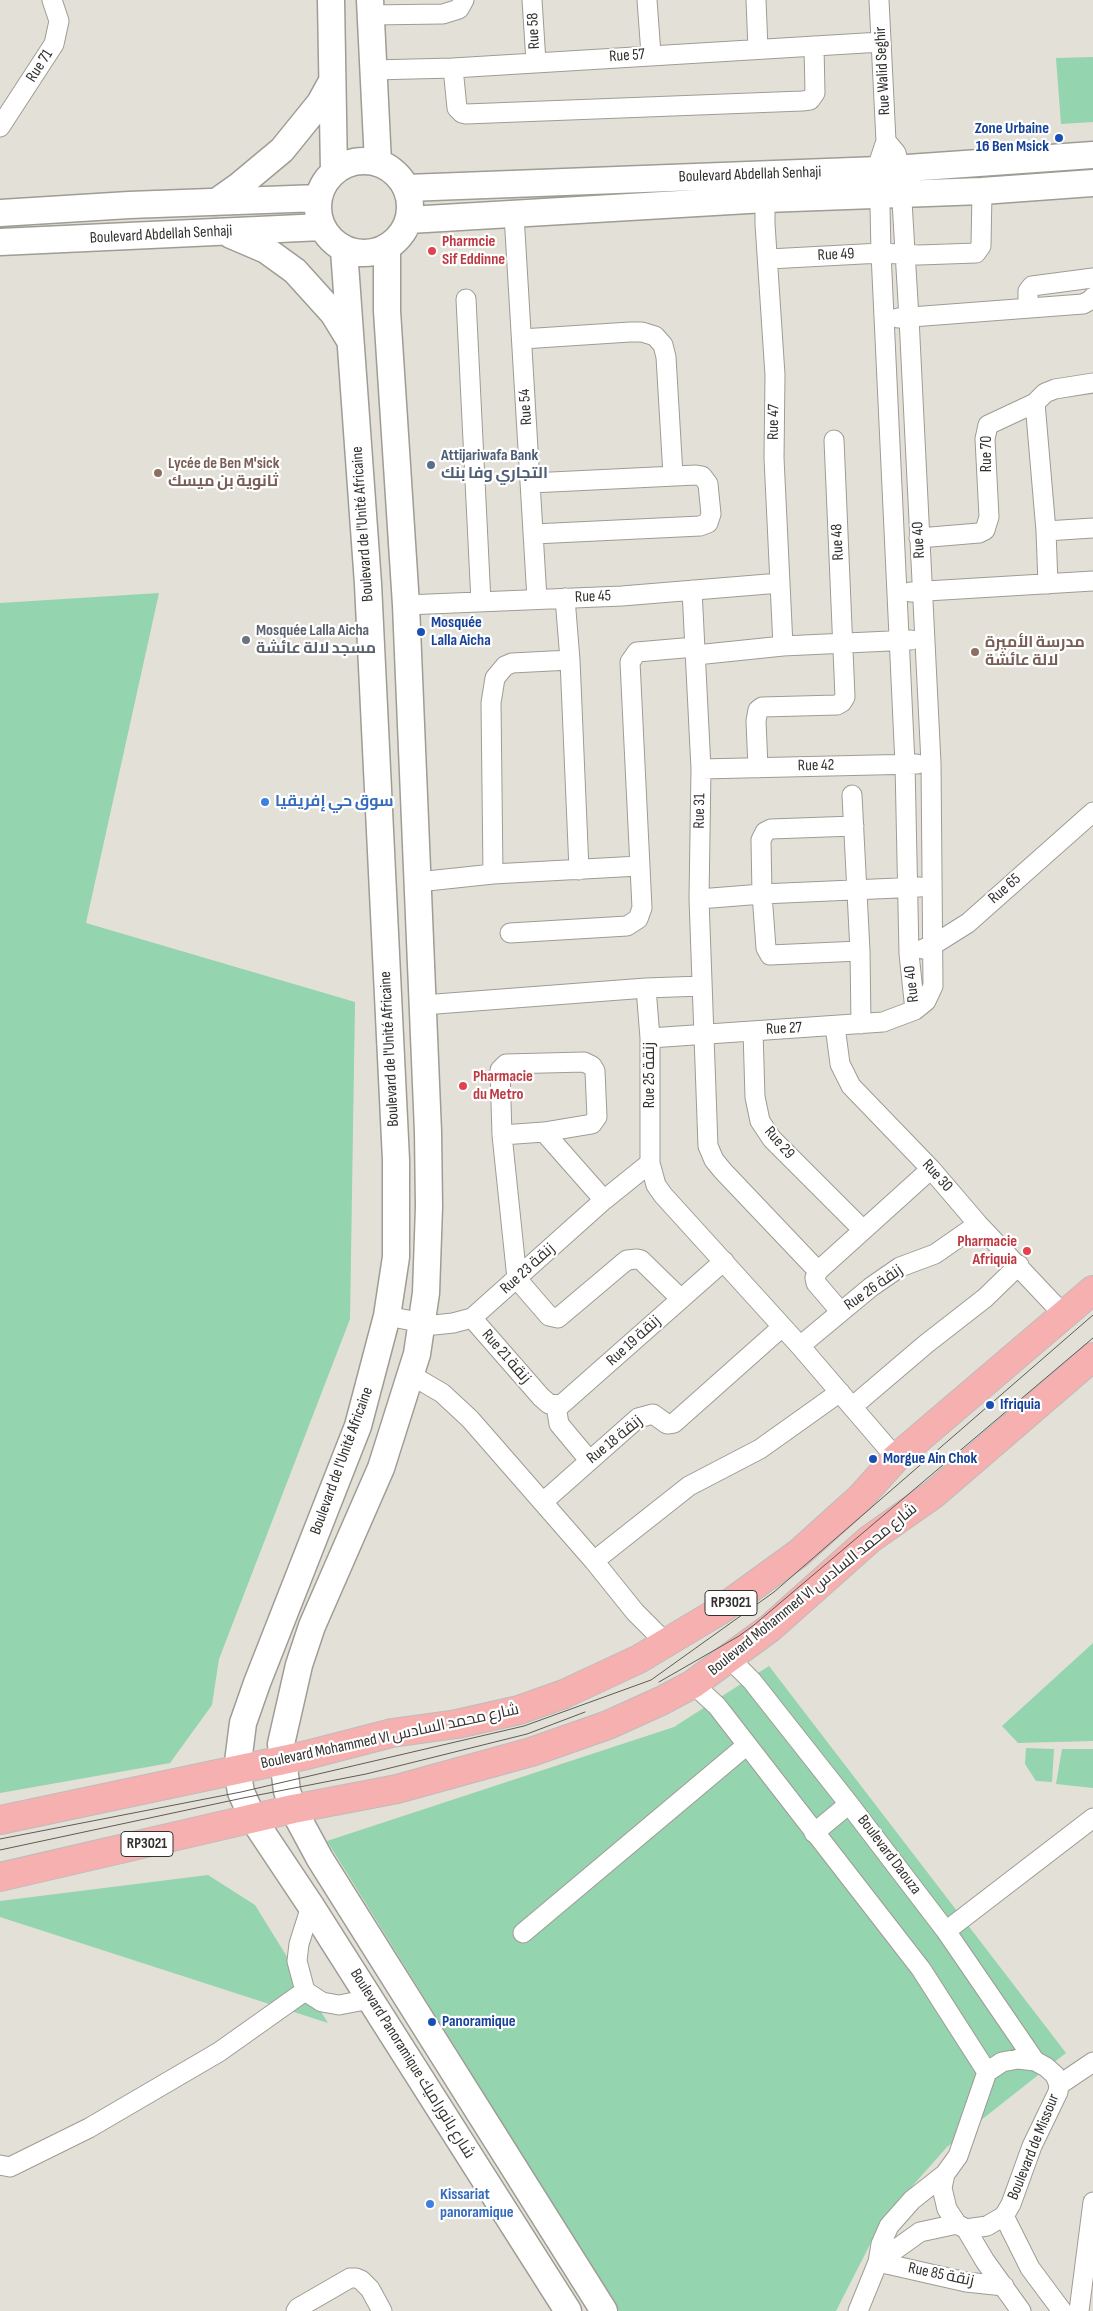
<!DOCTYPE html>
<html>
<head>
<meta charset="utf-8">
<style>
	body { margin:0 }
	canvas { display:block; background:#e3e0d7 }
</style>
</head>
<body>
<canvas width="1093" height="2311"></canvas>
<script>
const context = document.querySelector('canvas').getContext('2d');
context.lineJoin = 'round';
function paint(path, color) { context.fillStyle = color; context.fill(path, 'evenodd'); }
const poly = rows => new Path2D(rows.map(r => 'M' + r).join(''));
function stroke(path, color, width, dash) { context.strokeStyle = color; context.lineWidth = width; context.lineCap = dash ? 'butt' : 'round'; context.setLineDash(dash || []); context.stroke(path); }
function label(font, color, halo, rows, align = 'center') {
  context.font = font + ' "Sofia Sans Condensed",Cairo,sans-serif'; context.lineWidth = 4.5; context.setLineDash([]); context.textBaseline = 'middle'; context.strokeStyle = halo; context.fillStyle = color; for (const [text, x, y, turn = 0] of rows) {
    context.save(); context.translate(x, y); context.rotate((+turn || 0) * Math.PI / 180); context.textAlign = isNaN(turn) ? turn : align; if (halo) context.strokeText(text, 0, 0); context.fillText(text, 0, 0); context.restore();
  }
}
const green = poly([
	[1093,57,1093,122,1061,124,1056,58],
	[159,593,86,923,355,1002,350,1319,219,1659,212,1705,170,1763,0,1793,0,603],
	[1093,1643,1093,1741,1018,1743,1002,1726],
	[769,1666,1066,2053,947,2147,883,2219,836,2311,619,2311,327,1841,674,1727],
	[1026,1748,1054,1749,1052,1782,1036,1781,1025,1764],
	[1062,1749,1093,1749,1093,1788,1056,1784],
	[208,1875,255,1905,328,2023,0,1917,0,1901]
]);
const street = poly([
	[532,0,536,62],
	[647,0,651,54],
	[756,0,758,49],
	[879,0,886,141,879,162,881,253,905,764,909,954,915,1010],
	[370,15,443,14,459,9,464,0],
	[453,68,457,108,462,113,466,114,802,101,810,100,815,93,814,46],
	[373,70,453,68,881,42],
	[0,127,54,44,59,21,52,0],
	[765,199,765,224,775,375,774,458,783,646],
	[514,215,537,599],
	[769,259,881,253,919,255,976,253,981,246,982,191],
	[466,299,481,602],
	[1028,308,1028,291,1032,286,1093,278],
	[898,318,1083,304,1091,300,1093,297],
	[522,339,630,332,642,332,655,336,663,345,666,357,673,475],
	[1035,403,1046,531,1048,584],
	[531,483,696,475,702,476,708,484,711,514,708,523,700,526,534,534],
	[1046,531,1093,528],
	[919,538,979,533,985,530,989,517,985,439,988,425,1035,403,1045,393,1055,389,1093,383],
	[692,590,701,769,699,899,708,1146,714,1160,723,1171,818,1271],
	[910,592,1093,581],
	[565,598,570,660,579,870],
	[406,605,622,596,780,583],
	[696,655,783,646,911,640],
	[758,768,756,721,758,710,762,707,837,705,842,702,845,697,834,440],
	[701,769,917,764],
	[852,795,860,951,861,1024],
	[854,826,771,829,765,832,761,840,762,894,766,948,770,955,860,951],
	[493,874,491,703,495,678,505,666,512,663,570,660],
	[418,882,493,874,639,866],
	[699,899,762,894,920,887],
	[510,933,627,926,638,919,642,908,630,662,637,652,695,647],
	[923,949,933,945,968,923,1093,812],
	[646,988,650,1038,650,1163,656,1185,663,1195,800,1346,896,1458],
	[423,1005,646,988,702,986],
	[835,1026,840,1064,851,1086,931,1169,978,1224,1064,1315],
	[753,1031,755,1097,760,1121,772,1139,863,1230],
	[650,1038,883,1022,915,1010,926,1001,933,986,931,763,909,318,900,168,896,153,886,141],
	[544,1132,604,1200],
	[502,1135,544,1132,592,1124,597,1117,595,1071,592,1066,584,1062,506,1064,500,1070,502,1135,517,1279,549,1316,558,1318,622,1264,627,1260,637,1259,641,1260,681,1299],
	[840,1311,816,1283,815,1278,818,1271,931,1169],
	[387,1316,434,1325,453,1323,472,1318,604,1200,650,1163],
	[472,1318,541,1397,549,1404,561,1405,724,1261],
	[800,1346,871,1287,900,1267,935,1254,978,1224],
	[411,1375,442,1393,470,1419,594,1561,635,1612,666,1643],
	[556,1406,559,1424,589,1460],
	[852,1407,926,1344,985,1298,1019,1265],
	[543,1502,638,1418,653,1414,667,1424,674,1423,782,1327],
	[594,1561,689,1486,760,1449,840,1392],
	[730,1659,752,1681,849,1804,946,1931,1035,2061],
	[693,1684,717,1706,921,1969,987,2072],
	[814,1833,849,1804],
	[311,1906,299,1944,297,1961,305,1991,322,2002,339,2005,370,1999],
	[946,1931,1093,1818],
	[523,1933,747,1745],
	[1018,2059,1035,2061,1046,2067,1055,2075,1059,2085,1058,2092,1032,2146,1011,2204,1004,2216,987,2226,966,2229,957,2224,947,2209,942,2188,945,2174,958,2156,987,2072,1002,2062,1018,2059],
	[1059,2085,1093,2062],
	[0,2165,10,2167,89,2128,219,2052,305,1991],
	[1004,2216,1030,2268,1062,2311],
	[966,2229,985,2261,1021,2311],
	[878,2262,966,2282,1004,2286],
	[878,2262,920,2232,957,2224],
	[296,2311,298,2308,350,2278,356,2278,361,2280,370,2289,382,2311],
	[858,2311,878,2262,881,2244,889,2226,912,2200,945,2174],
	[1079,2311,1093,2202]
]);
const secondary = poly([
	[331,0,334,172],
	[370,0,378,163],
	'318 207a46 46 0 1 1 92 0a46 46 0 1 1-92 0Z',
	[407,188,879,170,1093,155],
	[216,202,240,185,282,150,320,103,331,83],
	[0,213,129,205,319,198],
	[409,220,765,199,982,191,1093,183],
	[231,235,266,250,295,271,333,313,349,339],
	[0,242,322,227],
	[387,249,387,311,406,605,428,1132,429,1207,426,1293,417,1354,381,1468,312,1626,299,1665,281,1744,283,1759,287,1791,293,1809,320,1859,604,2311],
	[344,250,368,584,396,1160,396,1257,387,1316,358,1426,257,1683,243,1723,237,1770,241,1792,253,1819,311,1906,568,2311]
]);
const primary = poly([
	[0,1820,307,1755,392,1733,457,1724,519,1710,564,1694,639,1659,719,1611,799,1553,860,1498,896,1458,1093,1290],
	[0,1877,293,1809,397,1789,531,1752,608,1725,661,1701,693,1684,770,1628,870,1539,934,1494,1093,1357]
]);
const tram = poly([
	[659,1682,739,1636,754,1625,1093,1338],
	[0,1839,241,1792,524,1726,651,1680,774,1592,1093,1315],
	[0,1850,243,1798,366,1774,527,1734,585,1712]
]);
const markers = [
	[1059,138,5,"#1a4fb4"],
	[432,251,5,"#e0444e"],
	[431,465,5,"#5c6f8a"],
	[158,473,5,"#8d6e63"],
	[421,632,5,"#1a4fb4"],
	[246,640,5,"#6b7280"],
	[975,652,5,"#8d6e63"],
	[265,802,5,"#3f7fe0"],
	[463,1086,5,"#e0444e"],
	[1027,1251,5,"#e0444e"],
	[990,1405,5,"#1a4fb4"],
	[873,1459,5,"#1a4fb4"],
	[432,2022,5,"#1a4fb4"],
	[430,2204,5,"#3f7fe0"]
];
const shields = [
	[731,1603,52],
	[147,1844,52]
];
const shieldNames = [
	["RP3021",731,1603],
	["RP3021",147,1844]
];
const streetNames = [
	["Rue 58",534,31,-93],
	["Rue 57",627,56,-4],
	["Rue 71",40,66,-57],
	["Rue Walid Seghir",883,71,-93],
	["Boulevard Abdellah Senhaji",750,175,-2],
	["Boulevard Abdellah Senhaji",161,235,-3],
	["Rue 49",836,255,-3],
	["Rue 54",526,407,-94],
	["Rue 47",774,422,-89],
	["Rue 70",987,454,-90],
	["Boulevard de l'Unité Africaine",363,524,-94],
	["Rue 40",919,540,-93],
	["Rue 48",838,542,-93],
	["Rue 45",593,597,-2],
	["Rue 42",816,766,-1],
	["Rue 31",700,811,-89],
	["Rue 65",1005,889,-41],
	["Rue 40",912,984,-96],
	["Rue 27",784,1029,-3],
	["Boulevard de l'Unité Africaine",390,1049,-93],
	["Rue 25 زنقة",650,1075,-90],
	["Rue 29",779,1143,49],
	["Rue 30",937,1176,48],
	["Rue 23 زنقة",528,1269,-42],
	["Rue 26 زنقة",874,1288,-35],
	["Rue 19 زنقة",634,1341,-42],
	["Rue 21 زنقة",506,1357,49],
	["Rue 18 زنقة",615,1440,-39],
	["Boulevard de l'Unité Africaine",342,1461,-70],
	["Boulevard Mohammed VI شارع محمد السادس",813,1590,-39],
	["Boulevard Mohammed VI شارع محمد السادس",390,1737,-12],
	["Boulevard Daouza",889,1855,53],
	["Boulevard Panoramique شارع بانوراميك",412,2064,58],
	["Boulevard de Missour",1034,2147,-68],
	["Rue 85 زنقة",941,2275,12]
];
const transitNames = [
	["Zone Urbaine",1049,129,"right"],
	["16 Ben Msick",1049,147,"right"],
	["Mosquée",431,623],
	["Lalla Aicha",431,641],
	["Ifriquia",1000,1405],
	["Morgue Ain Chok",883,1459],
	["Panoramique",442,2022]
];
const healthNames = [
	["Pharmcie",442,242],
	["Sif Eddinne",442,260],
	["Pharmacie",473,1077],
	["du Metro",473,1095],
	["Pharmacie",1017,1242,"right"],
	["Afriquia",1017,1260,"right"]
];
const serviceNames = [
	["Attijariwafa Bank",441,456],
	["التجاري وفا بنك",441,474]
];
const educationNames = [
	["Lycée de Ben M'sick",168,464],
	["ثانوية بن ميسك",168,482],
	["مدرسة الأميرة",985,643],
	["لالة عائشة",985,661]
];
const worshipNames = [
	["Mosquée Lalla Aicha",256,631],
	["مسجد لالة عائشة",256,649]
];
const shopNames = [
	["سوق حي إفريقيا",275,802],
	["Kissariat",440,2195],
	["panoramique",440,2213]
];
paint(green, '#94d4af');
stroke(street, '#9e9c94', 21);
stroke(secondary, '#9e9c94', 29);
stroke(primary, '#bdbdbc', 30);
stroke(street, '#fff', 19);
stroke(secondary, '#fff', 26);
stroke(primary, '#f5b0af', 28);
stroke(tram, '#5d5b57', 1);
for (const [x, y, r, color] of markers) { const dot = new Path2D(); dot.arc(x, y, r, 0, 2 * Math.PI); context.fillStyle = color; context.fill(dot); stroke(dot, '#fff', 2); }
for (const [x, y, w] of shields) { const box = new Path2D(); box.roundRect(x - w / 2, y - 12.5, w, 25, 4); context.fillStyle = '#fff'; context.fill(box); stroke(box, '#32312e', 1); }
label('bold 15px', '#32312e', null, shieldNames);
label('16px', '#32312e', '#fff', streetNames);
label('bold 16px', '#164399', '#fff', transitNames, 'left');
label('bold 16px', '#be3a42', '#fff', healthNames, 'left');
label('bold 16px', '#4e5e75', '#fff', serviceNames, 'left');
label('bold 16px', '#785e54', '#fff', educationNames, 'left');
label('bold 16px', '#5b616d', '#fff', worshipNames, 'left');
label('bold 16px', '#366cbe', '#fff', shopNames, 'left');
</script>
</body>
</html>
